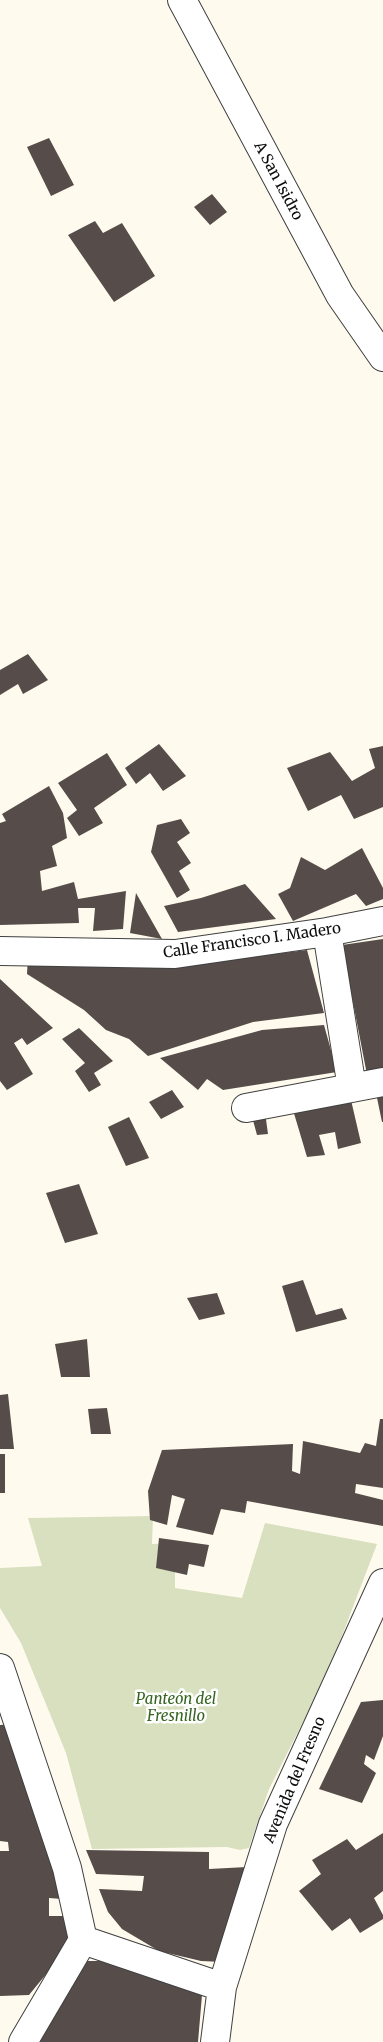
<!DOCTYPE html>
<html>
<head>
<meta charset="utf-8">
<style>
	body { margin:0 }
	canvas { display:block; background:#fffaee }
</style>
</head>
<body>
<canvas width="383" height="2042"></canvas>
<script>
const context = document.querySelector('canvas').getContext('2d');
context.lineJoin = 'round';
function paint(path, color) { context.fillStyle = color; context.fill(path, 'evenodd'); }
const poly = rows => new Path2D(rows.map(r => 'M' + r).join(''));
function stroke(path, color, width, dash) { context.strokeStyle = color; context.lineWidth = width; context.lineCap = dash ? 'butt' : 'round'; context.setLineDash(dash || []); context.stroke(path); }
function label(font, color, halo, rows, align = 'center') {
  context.font = font + ' Merriweather,serif'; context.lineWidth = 5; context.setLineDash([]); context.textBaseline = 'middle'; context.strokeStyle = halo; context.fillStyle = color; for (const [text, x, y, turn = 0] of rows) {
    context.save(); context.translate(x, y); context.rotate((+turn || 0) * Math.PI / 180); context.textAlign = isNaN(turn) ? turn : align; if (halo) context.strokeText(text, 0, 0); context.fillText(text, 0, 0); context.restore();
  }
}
const cemetery = poly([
	[153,1516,152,1544,175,1543,175,1588,242,1598,265,1523,377,1544,327,1675,269,1789,249,1848,240,1850,227,1847,92,1849,66,1753,21,1643,0,1608,0,1568,42,1566,28,1518]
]);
const building = poly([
	[49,138,74,185,51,196,27,147],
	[212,194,227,212,210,225,194,207],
	[95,221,103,233,122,223,155,276,114,302,68,235],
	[28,654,48,680,23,694,18,684,0,695,0,670],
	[159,744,186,776,163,791,150,773,136,784,125,768],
	[383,746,383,807,354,819,341,795,308,811,287,768,330,752,352,781,375,768,369,749],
	[107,753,127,785,94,808,103,823,79,836,67,818,77,810,58,783],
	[49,786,63,813,67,838,52,846,57,866,40,871,42,891,74,882,78,899,126,891,123,929,93,931,95,908,78,908,79,923,0,925,0,823,6,821,2,814],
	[181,819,190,833,177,842,191,863,179,871,190,890,177,898,151,852,157,825],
	[362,848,383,888,383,899,366,906,356,894,293,921,278,894,290,888,301,857,325,870],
	[245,884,276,919,178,932,164,906,201,898],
	[136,893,162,939,130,933],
	[383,939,383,1077,368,1080,342,945],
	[307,950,324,1013,253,1022,148,1056,129,1039,106,1030,84,1010,27,974,28,956,176,966],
	[0,979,53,1028,27,1045,22,1038,14,1043,33,1074,7,1090,0,1081],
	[324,1025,337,1072,223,1090,207,1079,198,1090,160,1058,262,1030],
	[79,1028,113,1061,94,1073,101,1085,89,1092,75,1071,85,1063,62,1039],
	[172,1090,184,1107,161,1119,149,1102],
	[383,1092,383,1122,382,1122,376,1093],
	[351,1100,361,1143,338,1149,335,1132,319,1135,325,1155,307,1157,293,1110],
	[265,1112,268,1134,257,1135,251,1113],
	[129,1117,149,1158,126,1166,108,1127],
	[79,1184,98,1234,65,1243,46,1193],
	[303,1280,316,1315,342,1308,347,1319,296,1332,282,1286],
	[217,1293,225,1314,199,1320,187,1298],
	[87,1339,90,1377,61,1377,55,1344],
	[8,1394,14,1449,0,1449,0,1395],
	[107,1408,111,1434,91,1434,88,1409],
	[380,1419,383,1419,383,1488,356,1484,355,1493,383,1500,383,1526,247,1501,245,1513,221,1509,213,1535,176,1527,185,1499,172,1495,167,1525,150,1520,148,1491,162,1450,293,1444,292,1471,300,1474,303,1441,360,1453,365,1443,376,1446],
	[0,1454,5,1454,5,1493,0,1493],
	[159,1538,209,1545,204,1567,189,1564,187,1575,156,1568],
	[383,1700,383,1736,374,1760,366,1755,364,1764,376,1773,362,1803,319,1789,361,1702],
	[13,1724,62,1899,49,1898,49,1916,69,1916,70,1945,29,1995,0,1996,0,1851,9,1851,8,1842,0,1841,0,1725],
	[383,1833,383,1891,374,1898,383,1915,383,1919,360,1933,350,1918,332,1931,299,1891,321,1874,312,1860,347,1839,356,1850],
	[86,1850,209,1852,209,1869,247,1867,222,1962,201,1961,159,1951,122,1929,108,1912,99,1889,142,1891,144,1876,96,1874],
	[81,1961,102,1961,135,1967,202,1995,198,2042,34,2042]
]);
const minor = poly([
	[182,0,340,295,383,357],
	[327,932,352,1088],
	[0,951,175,954,327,932,383,921],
	[246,1108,383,1082],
	[0,1668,67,1868,83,1940,23,2042],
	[83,1940,222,1987],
	[215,2042,222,1987,273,1824,383,1583]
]);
const streetNames = [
	["A San Isidro",278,181,62],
	["Calle Francisco I. Madero",252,941,-8],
	["Avenida del Fresno",295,1780,-67]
];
const parkNames = [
	["Panteón del",176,1700],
	["Fresnillo",176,1717]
];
paint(cemetery, '#d9e0c0');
paint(building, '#564d4a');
stroke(minor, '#404040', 30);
stroke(minor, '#fff', 28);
label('15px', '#0d0d0d', '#fff', streetNames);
label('italic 15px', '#35641f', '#fff', parkNames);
</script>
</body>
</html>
